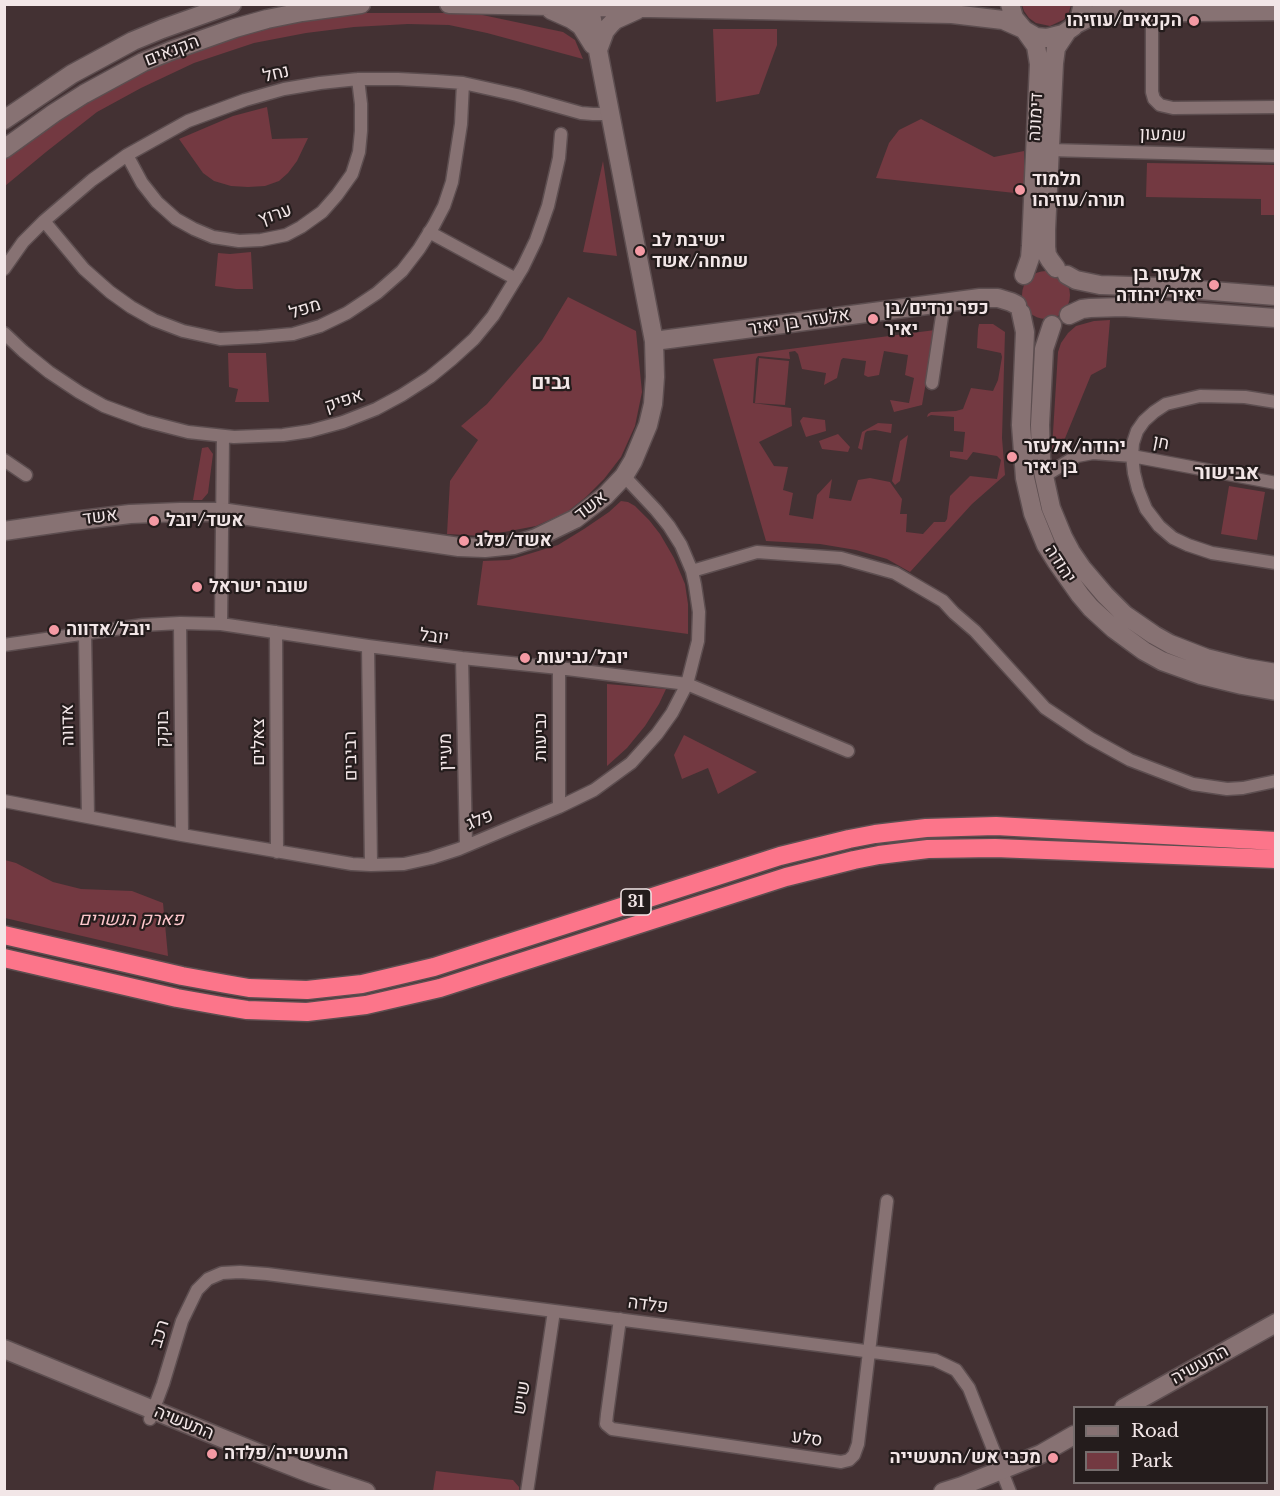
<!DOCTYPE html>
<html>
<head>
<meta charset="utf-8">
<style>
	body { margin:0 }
	#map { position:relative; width:1280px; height:1496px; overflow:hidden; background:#433133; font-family:"Libre Baskerville",serif }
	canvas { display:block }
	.frame { position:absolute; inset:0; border:6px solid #f2e6e7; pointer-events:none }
	.legend { position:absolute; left:1073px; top:1406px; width:195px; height:78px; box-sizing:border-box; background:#241c1c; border:2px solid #766d6d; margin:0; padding:8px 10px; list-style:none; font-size:18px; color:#f2e6e7 }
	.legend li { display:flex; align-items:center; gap:12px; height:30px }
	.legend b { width:30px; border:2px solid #766d6d }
</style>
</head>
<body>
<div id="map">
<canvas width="1280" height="1496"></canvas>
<div class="frame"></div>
<ul class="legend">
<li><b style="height:8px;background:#877273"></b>Road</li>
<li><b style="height:16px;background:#733941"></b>Park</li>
</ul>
</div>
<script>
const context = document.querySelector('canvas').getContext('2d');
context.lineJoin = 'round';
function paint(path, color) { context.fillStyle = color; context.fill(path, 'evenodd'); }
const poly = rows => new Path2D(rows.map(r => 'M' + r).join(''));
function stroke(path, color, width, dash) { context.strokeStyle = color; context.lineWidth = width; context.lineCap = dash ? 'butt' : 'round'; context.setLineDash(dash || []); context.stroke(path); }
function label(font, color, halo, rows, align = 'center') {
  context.font = font + ' "Libre Baskerville",Heebo,serif'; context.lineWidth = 4.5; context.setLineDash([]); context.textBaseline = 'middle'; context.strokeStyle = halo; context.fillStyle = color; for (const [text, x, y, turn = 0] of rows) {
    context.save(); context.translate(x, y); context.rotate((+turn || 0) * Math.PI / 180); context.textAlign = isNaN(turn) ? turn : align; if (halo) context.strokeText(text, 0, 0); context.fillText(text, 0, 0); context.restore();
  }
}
const green = poly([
	[1022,5,1022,4,1071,5,1068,15,1063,20,1050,26,1036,23,1029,18,1024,11],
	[354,13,473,13,563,32,575,40,583,59,487,33,449,25,408,24,354,27,306,33,254,43,194,63,141,88,97,112,46,152,5,186,5,158,39,129,138,71,253,30,306,19],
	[713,29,777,29,777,45,759,94,716,102],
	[267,107,272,139,308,138,297,161,288,173,279,181,265,186,248,187,231,186,214,181,203,173,179,139,233,116],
	[921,119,994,157,1024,151,1024,194,876,178,889,143,899,130],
	[603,161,617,256,583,252],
	[1147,163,1275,165,1275,215,1261,215,1261,199,1146,197],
	[251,252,253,289,236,289,215,286,218,253,230,254],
	'1022 295a24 24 0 1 1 48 0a24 24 0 1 1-48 0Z',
	[568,297,636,331,642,392,635,426,621,457,604,479,586,497,567,512,536,526,483,536,447,534,450,481,478,440,461,426,487,404,542,340],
	[1110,320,1106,367,1091,375,1061,448,1052,449,1058,352,1061,343,1068,333,1076,326,1094,321],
	[979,324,993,324,1005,332,1002,438,1005,475,972,504,910,572,887,559,856,550,820,544,766,541,713,359,935,330,922,405,894,412,890,400,909,403,914,378,905,375,908,355,884,351,879,375,868,377,864,375,866,361,843,358,841,360,837,378,824,385,826,373,802,369,798,354,795,351,789,352,790,359,758,356,756,359,753,403,791,408,792,426,759,442,774,466,788,467,783,490,793,493,789,515,813,519,817,495,832,479,829,498,851,501,858,480,870,478,890,482,902,499,900,514,907,514,906,532,923,534,934,522,945,522,947,519,950,496,970,476,997,479,1001,460,997,456,973,452,967,460,950,457,950,451,963,452,965,432,954,431,954,417,931,415,927,417,928,414,931,412,956,411,963,409,971,388,993,391,998,380,1002,357,1001,353,977,348,978,329],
	[228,353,266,353,269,402,235,402,238,389,229,387],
	[759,358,789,361,785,405,755,403],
	[803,417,825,420,826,431,806,437,800,421],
	[878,423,892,424,891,433,875,430,867,431,865,433,862,450,858,448,862,432],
	[838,434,850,447,848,452,822,449,819,441],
	[908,435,900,481,895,485,892,481,900,441],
	[208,447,213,454,208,493,202,500,193,500,202,448],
	[1229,486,1265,492,1257,540,1221,534],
	[621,501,628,502,635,506,649,520,660,534,674,558,685,584,688,604,688,634,477,605,483,561,509,560,558,545,584,529,609,512],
	[607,684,666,689,659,704,645,726,627,748,607,766],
	[684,735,757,772,718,794,708,768,682,779,674,755],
	[5,860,16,863,53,882,81,889,132,891,163,903,168,956,5,918],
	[436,1471,513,1480,519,1487,519,1491,433,1491]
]);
const street = poly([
	[1152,12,1152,92,1154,99,1160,105,1173,108,1276,107],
	[1050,150,1276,156],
	[127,155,142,183,157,202,176,219,194,229,213,237,239,241,261,240,286,235,301,227,322,212,337,195,352,174,359,152,361,131,361,104,358,79],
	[44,221,84,269,110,292,131,307,154,320,183,331,220,339,259,337,293,334,320,326,347,313,377,293,402,271,419,249,434,225,444,206,452,182,461,124,463,83],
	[429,232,516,279],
	[4,269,23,242,44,221,92,180,127,155,188,121,245,100,284,89,320,83,358,79,398,79,436,81,463,83,517,95,581,113,593,114,610,114],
	[4,333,23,351,49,372,79,392,104,406,145,421,188,432,234,437,283,435,310,431,343,422,376,409,402,395,430,377,452,359,474,339,493,316,523,267,536,240,548,206,559,158,561,134],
	[932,383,944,303],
	[1276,402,1245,397,1200,396,1166,404,1154,412,1144,421,1137,431,1133,443,1132,456,1134,473,1138,489,1146,509,1159,526,1173,538,1188,545,1212,553,1276,563],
	[4,460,26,475],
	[1044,476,1077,456,1093,453,1132,456,1276,483],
	[692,571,757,552,841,558,895,573,943,601,954,613,975,631,1045,708,1090,738,1130,760,1193,784,1227,789,1243,788,1276,781],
	[180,623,182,835],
	[221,624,223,436],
	[276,632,277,852],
	[85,633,88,817],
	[4,645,143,625,180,623,221,624,368,646,462,658,559,668,687,684,848,751],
	[368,646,371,865],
	[462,658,466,845],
	[4,801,182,835,352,864,371,865,404,864,431,858,459,849,559,807,594,790,631,763,657,734,672,713,687,684,698,641,699,612,695,585,692,571,681,545,669,526,656,510,624,476],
	[559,807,559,668],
	[620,1319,607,1414,606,1424,612,1429,841,1462,849,1460,854,1455,858,1444,887,1201],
	[150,1419,163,1384,182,1321,197,1290,208,1279,222,1273,240,1272,267,1274,935,1360,956,1370,969,1388,1010,1492],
	[527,1492,554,1311]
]);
const secondary = poly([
	[449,4,952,14,1003,20,1021,28],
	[1010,4,1014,18,1024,30,1036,37,1047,38,1063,34,1073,27,1080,16,1083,4],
	[551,10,571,19,581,26,593,45],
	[1076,24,1094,15,1110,13,1276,11],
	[598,50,605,31,610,25,615,20,637,10],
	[4,120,72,74,133,41,162,29,232,4],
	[4,149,54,113,84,94,143,62,170,51,235,28,267,19,302,12,361,4],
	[1056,268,1050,260,1047,255,1046,247,1046,230,1054,63,1056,48,1066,33],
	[1024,275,1030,258,1031,246,1039,64,1036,46,1026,32],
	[1067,275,1076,280,1100,285,1161,287,1276,296],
	[1021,313,1025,332,1021,425,1025,478,1033,513,1046,545,1056,561,1080,595,1091,608,1114,629,1144,651,1162,661,1201,675,1242,685,1276,691],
	[1069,315,1082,309,1090,308,1123,307,1276,318],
	[1052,325,1044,349,1040,425,1041,458,1044,476,1051,508,1063,537,1071,552,1082,568,1105,595,1125,615,1154,635,1170,644,1206,658,1246,668,1276,673],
	[654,341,980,298,998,298,1011,302,1017,305],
	[4,531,73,521,130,514,180,512,221,512,459,547,485,548,514,545,536,538,575,519,605,496,624,476,633,461,648,425,653,404,655,377,654,341,589,4],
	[4,1349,273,1459,312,1474,366,1492],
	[1124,1408,1276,1323],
	[943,1492,962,1486,1041,1454,1074,1435]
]);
const highway = poly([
	[4,935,182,976,226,984,249,988,307,990,362,984,434,967,780,856,849,839,875,834,926,828,996,826,1276,841],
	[4,958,177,998,222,1006,247,1010,307,1012,366,1005,440,988,786,877,854,860,879,855,928,849,995,848,1276,859]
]);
const markers = [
	[1194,21,6,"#f49aa4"],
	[1020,190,6,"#f49aa4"],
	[640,251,6,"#f49aa4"],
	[1214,285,6,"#f49aa4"],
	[873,319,6,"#f49aa4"],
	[1012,457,6,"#f49aa4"],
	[154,521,6,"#f49aa4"],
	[464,541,6,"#f49aa4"],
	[197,587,6,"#f49aa4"],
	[54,630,6,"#f49aa4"],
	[525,658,6,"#f49aa4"],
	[212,1454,6,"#f49aa4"],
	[1053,1458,6,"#f49aa4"]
];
const shields = [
	[636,902,30]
];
const shieldNames = [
	["31",636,902]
];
const poiNames = [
	["הקנאים/עוזיהו",1182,21,"right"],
	["תלמוד",1032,180],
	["תורה/עוזיהו",1032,201],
	["ישיבת לב",652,241],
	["שמחה/אשד",652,262],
	["אלעזר בן",1202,275,"right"],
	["יאיר/יהודה",1202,296,"right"],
	["כפר נרדים/בן",885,309],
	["יאיר",885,330],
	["יהודה/אלעזר",1024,447],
	["בן יאיר",1024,468],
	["אשד/יובל",166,521],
	["אשד/פלג",476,541],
	["שובה ישראל",209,587],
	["יובל/אדווה",66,630],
	["יובל/נביעות",537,658],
	["התעשייה/פלדה",224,1454],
	["מכבי אש/התעשייה",1041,1458,"right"]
];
const streetNames = [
	["הקנאים",172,51,-21],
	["נחל",276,74,-13],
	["דימונה",1036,117,-87],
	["שמעון",1163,135,2],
	["ערוץ",275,215,-18],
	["מפל",305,309,-18],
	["אלעזר בן יאיר",799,322,-8],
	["אפיק",344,401,-18],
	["חן",1161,443,11],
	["אשד",591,506,-38],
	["אשד",100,517,-7],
	["יהודה",1060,564,57],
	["יובל",434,637,8],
	["אדווה",68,725,-91],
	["בוקק",163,729,-90],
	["נביעות",541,737,-90],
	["צאלים",259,742,-90],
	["מעיין",446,752,-91],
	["רביבים",351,756,-91],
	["פלג",480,820,-23],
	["פלדה",648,1305,7],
	["רכב",160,1334,-73],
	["התעשיה",1200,1365,-29],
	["שיש",522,1398,-81],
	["התעשיה",184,1423,22],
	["סלע",807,1439,8]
];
const parkNames = [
	["פארק הנשרים",131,920]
];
const neighbourhoodNames = [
	["גבים",551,383],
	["אבישור",1227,473]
];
paint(green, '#733941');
stroke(street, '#5d4e50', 15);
stroke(secondary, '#5d4e50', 21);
stroke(highway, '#5d4e50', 21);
stroke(street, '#877273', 12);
stroke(secondary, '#877273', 18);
stroke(highway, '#fc758a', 18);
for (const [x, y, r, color] of markers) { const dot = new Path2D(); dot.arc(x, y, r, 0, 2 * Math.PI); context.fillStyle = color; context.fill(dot); stroke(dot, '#241c1c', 2); }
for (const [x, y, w] of shields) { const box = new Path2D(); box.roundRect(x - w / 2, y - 13, w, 26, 4.5); context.fillStyle = '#241c1c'; context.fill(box); stroke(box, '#f2e6e7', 1.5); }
label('bold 16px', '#f2e6e7', null, shieldNames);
label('bold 18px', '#f2e6e7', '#241c1c', poiNames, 'left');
label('18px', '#f2e6e7', '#241c1c', streetNames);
label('italic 18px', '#fdc7cc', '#241c1c', parkNames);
label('bold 20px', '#f2e6e7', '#241c1c', neighbourhoodNames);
</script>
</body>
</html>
